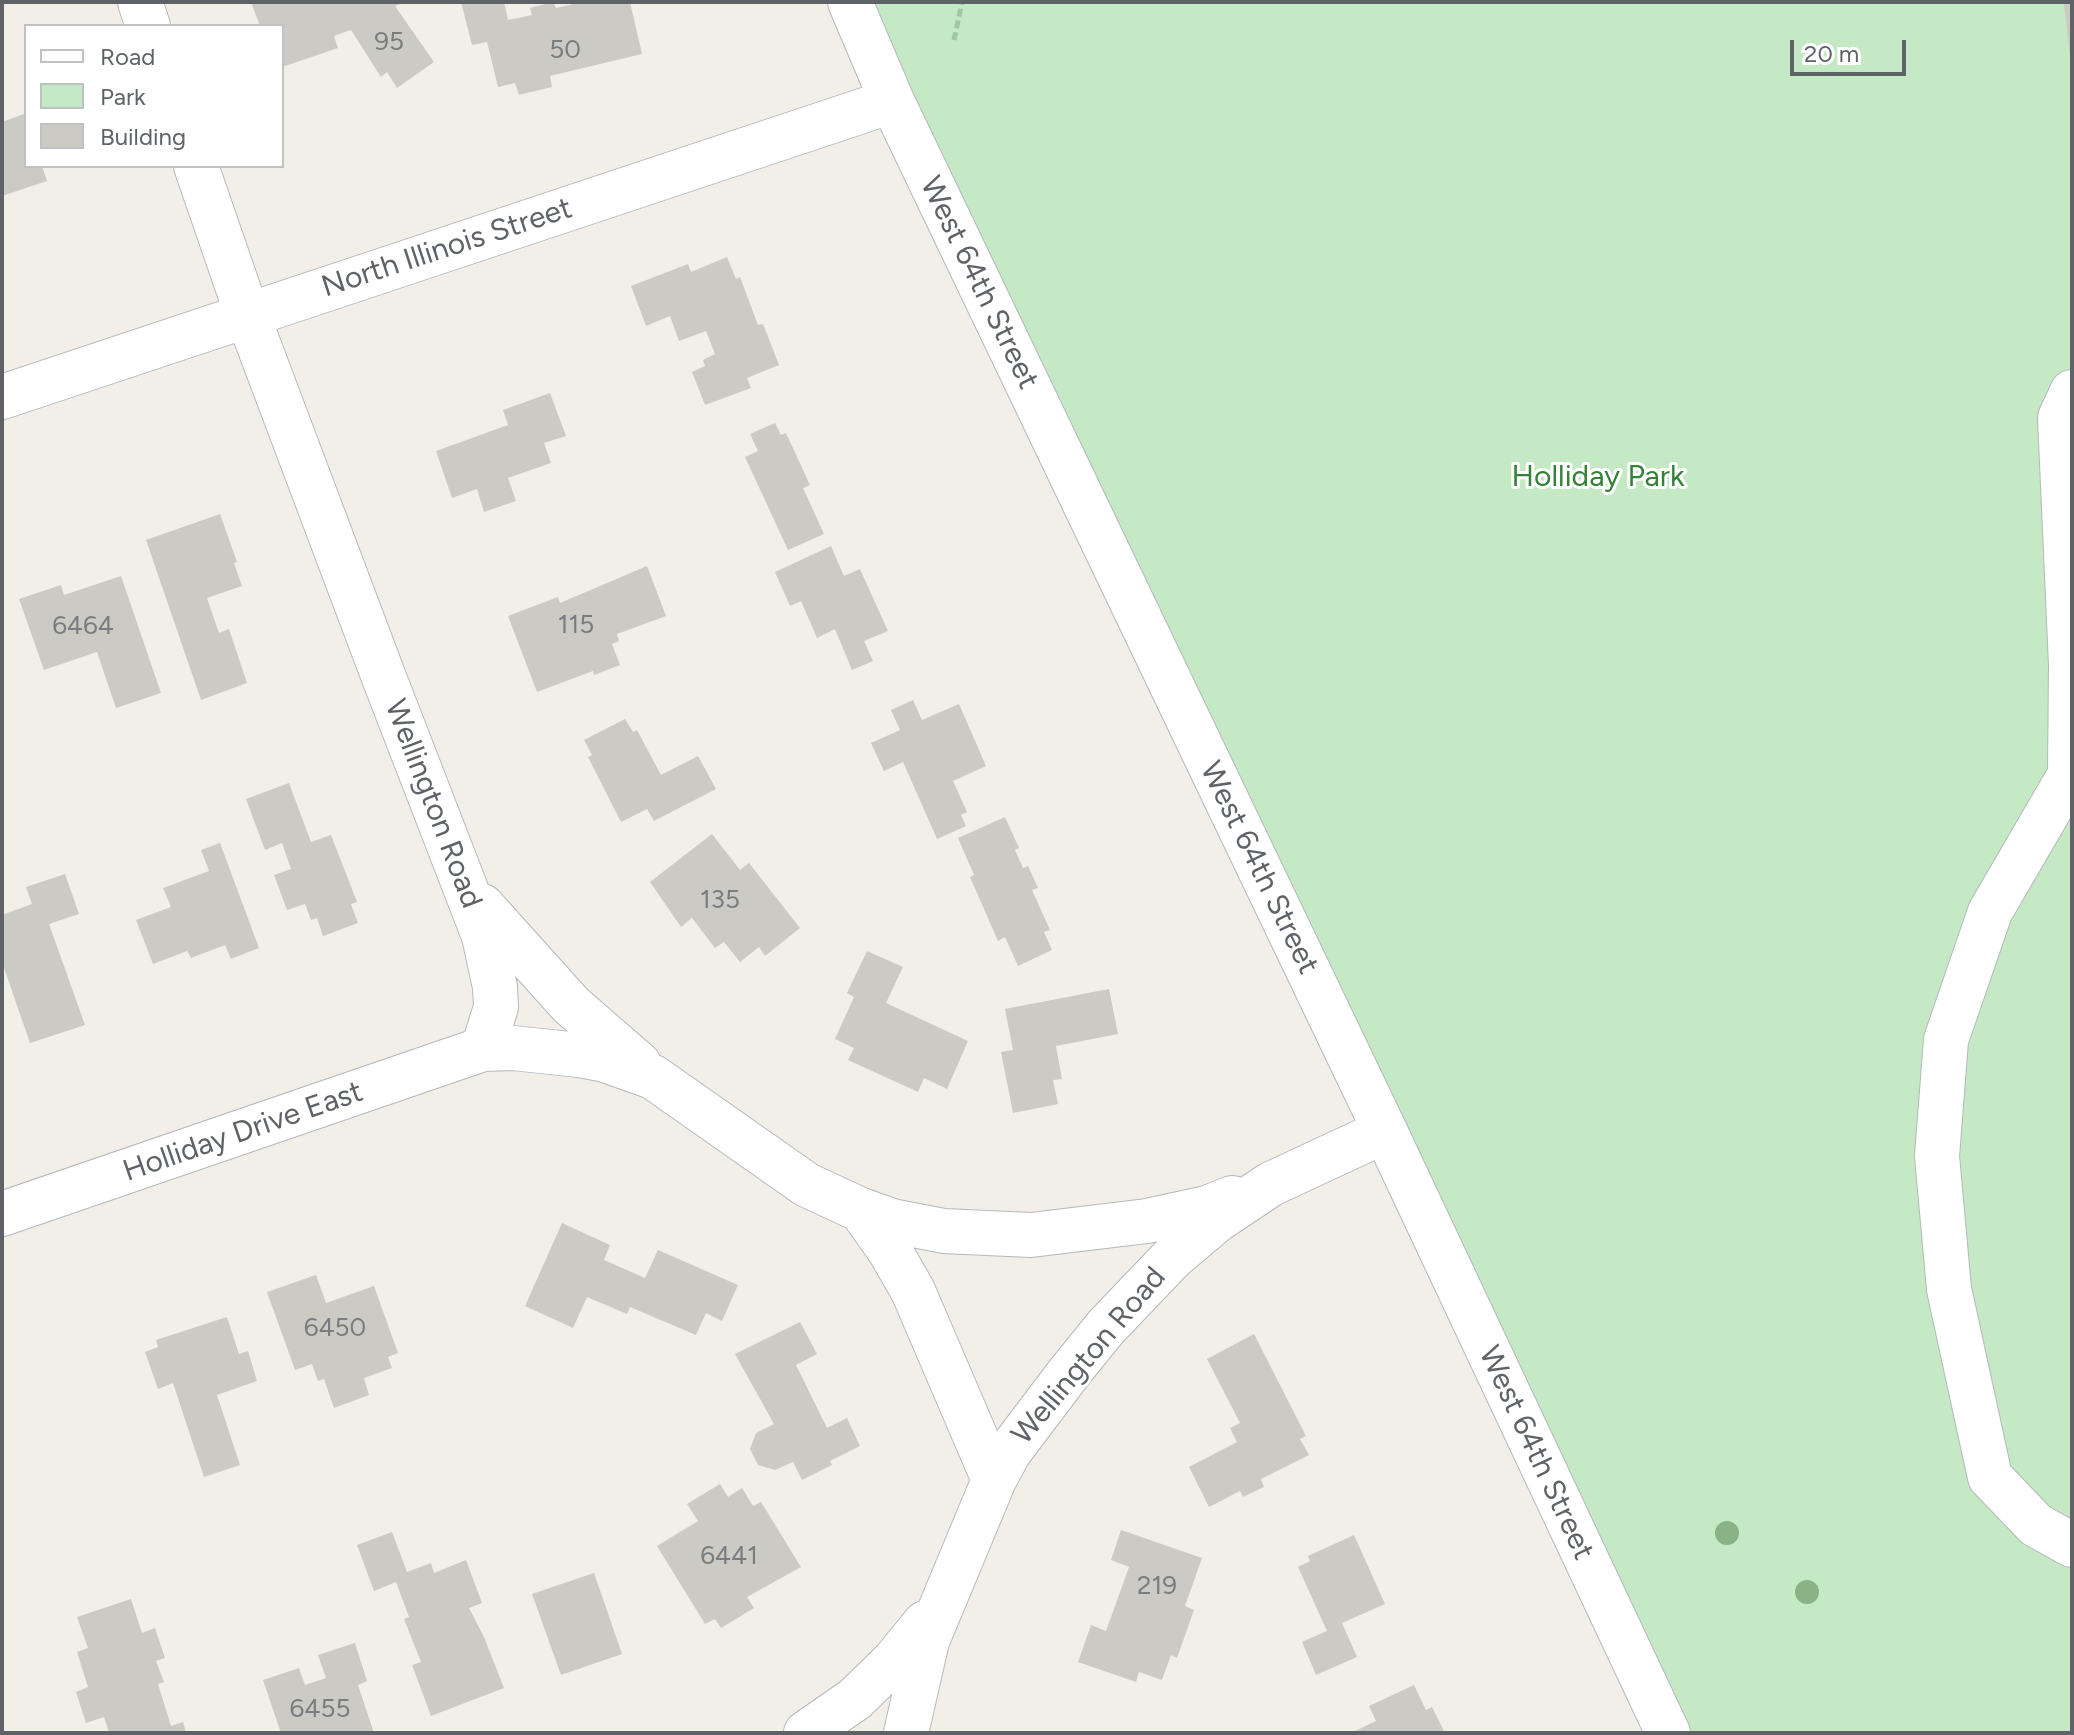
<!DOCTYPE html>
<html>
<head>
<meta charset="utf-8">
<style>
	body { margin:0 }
	#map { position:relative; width:2074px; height:1735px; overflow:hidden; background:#f1efe8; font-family:Figtree,sans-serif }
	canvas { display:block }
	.frame { position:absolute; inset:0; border:4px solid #5f6368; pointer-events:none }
	.legend { position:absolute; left:24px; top:24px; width:260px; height:144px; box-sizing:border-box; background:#fff; border:2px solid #bfc1c3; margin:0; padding:10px 14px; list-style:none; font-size:24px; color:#5f6368 }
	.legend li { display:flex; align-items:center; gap:16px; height:40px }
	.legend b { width:40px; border:2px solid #bfc1c3 }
	.scale { position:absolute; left:1790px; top:40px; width:116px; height:36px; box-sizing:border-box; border:4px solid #5f6368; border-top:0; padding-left:10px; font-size:24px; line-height:28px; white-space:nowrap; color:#5f6368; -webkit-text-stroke:6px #fff; paint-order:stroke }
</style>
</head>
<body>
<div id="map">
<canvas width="2074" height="1735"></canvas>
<div class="frame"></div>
<ul class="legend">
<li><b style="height:10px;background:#fff"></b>Road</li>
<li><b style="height:22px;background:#c5e8c5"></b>Park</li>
<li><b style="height:22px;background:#cccac5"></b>Building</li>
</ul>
<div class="scale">20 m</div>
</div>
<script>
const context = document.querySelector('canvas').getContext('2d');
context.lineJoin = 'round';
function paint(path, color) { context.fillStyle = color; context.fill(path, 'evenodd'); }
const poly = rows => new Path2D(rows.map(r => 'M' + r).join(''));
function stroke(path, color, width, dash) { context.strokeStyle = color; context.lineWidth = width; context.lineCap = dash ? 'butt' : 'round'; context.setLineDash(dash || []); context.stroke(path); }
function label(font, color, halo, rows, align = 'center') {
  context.font = font + ' Figtree,sans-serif'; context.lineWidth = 6; context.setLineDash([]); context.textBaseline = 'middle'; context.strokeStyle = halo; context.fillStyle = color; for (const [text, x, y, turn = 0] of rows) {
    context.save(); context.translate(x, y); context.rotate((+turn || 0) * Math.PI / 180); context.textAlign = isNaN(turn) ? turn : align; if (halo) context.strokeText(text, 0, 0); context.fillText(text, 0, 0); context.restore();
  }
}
const green = poly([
	[857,2,2072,2,2072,1733,1670,1733]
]);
const building = poly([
	[251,2,405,2,395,6,434,62,397,88,387,72,381,77,351,30,334,36,338,48,282,67,282,26,260,26],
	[461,2,504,2,508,20,532,15,530,8,553,2,556,8,582,2,630,2,642,54,550,76,552,87,519,95,515,83,498,87,487,42,472,45],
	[2068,2,2072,2,2070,56,2064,3],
	[24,114,26,166,42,166,47,181,2,196,2,122],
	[727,257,736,279,740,277,758,325,763,324,779,365,747,378,751,388,705,405,692,372,705,366,703,360,715,354,706,331,679,341,670,316,646,326,631,286,688,264,691,272],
	[550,393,566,436,544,443,551,463,508,478,516,501,484,512,477,489,452,498,436,451,508,425,503,410],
	[775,423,781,435,786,433,810,485,803,488,824,534,788,550,745,457,758,451,750,434],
	[220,514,237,562,234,563,242,586,207,598,219,633,229,629,247,683,201,700,146,540],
	[831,546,844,576,860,569,888,631,864,641,873,661,852,670,835,629,817,638,801,601,790,606,775,572],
	[647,566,666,616,617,634,619,641,612,644,620,665,594,675,593,671,537,692,508,616,558,597,560,603],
	[121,576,161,693,116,708,97,652,44,670,19,599,61,585,64,595],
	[913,700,922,720,959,704,986,766,953,781,967,812,961,815,966,826,937,839,903,762,884,771,871,743,900,730,891,710],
	[625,719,633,732,637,730,661,775,698,756,716,789,654,821,647,809,621,822,588,757,592,755,584,740],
	[289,783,311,842,331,835,357,902,351,904,358,923,323,936,317,918,311,920,305,904,287,910,274,875,291,869,282,843,265,850,246,799],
	[1005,817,1019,848,1015,850,1023,868,1028,866,1038,888,1032,890,1050,930,1044,932,1052,950,1018,966,1005,937,998,941,970,877,974,875,958,838],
	[712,834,740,870,749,863,800,928,765,956,759,947,740,962,724,942,715,948,692,918,681,927,650,882],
	[220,843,259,948,231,959,225,945,191,958,187,951,153,964,136,920,171,907,163,888,209,871,201,850],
	[65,874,79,914,49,924,85,1025,30,1043,2,962,2,915,32,904,26,887],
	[867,951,903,967,886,1003,968,1041,947,1089,924,1078,918,1092,848,1060,854,1048,835,1039,854,997,847,993],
	[1109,989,1118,1034,1056,1046,1062,1079,1053,1080,1058,1104,1013,1113,1001,1052,1013,1050,1005,1009],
	[562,1223,610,1245,604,1260,645,1278,658,1250,738,1285,722,1321,706,1313,696,1335,630,1307,627,1314,587,1297,573,1328,525,1306],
	[316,1275,326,1303,374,1286,398,1353,388,1357,392,1368,364,1378,369,1395,334,1408,324,1379,318,1381,312,1364,295,1370,267,1292],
	[227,1317,239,1354,248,1351,257,1381,217,1395,240,1465,204,1477,173,1383,158,1389,145,1352,158,1347,156,1340],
	[800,1322,817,1354,796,1365,827,1428,847,1418,860,1446,830,1461,832,1465,802,1480,793,1462,775,1470,758,1465,750,1449,756,1433,774,1424,735,1354],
	[1254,1334,1306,1436,1300,1439,1309,1455,1261,1479,1264,1487,1243,1497,1240,1491,1209,1507,1189,1467,1237,1442,1230,1428,1240,1423,1207,1359],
	[720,1484,728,1497,742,1488,753,1506,761,1502,801,1567,747,1597,754,1608,721,1628,715,1619,705,1624,657,1546,698,1521,687,1504],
	[1121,1530,1202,1558,1185,1606,1194,1610,1177,1658,1171,1655,1162,1680,1139,1672,1136,1682,1078,1662,1091,1625,1106,1631,1129,1567,1111,1560],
	[392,1532,407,1572,431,1563,434,1573,466,1560,482,1603,469,1608,484,1637,504,1688,431,1716,412,1665,421,1662,404,1619,409,1617,396,1582,374,1591,357,1545],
	[1354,1535,1385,1604,1342,1623,1357,1657,1316,1675,1302,1642,1327,1631,1298,1567,1310,1561,1308,1556],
	[594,1573,622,1654,561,1675,532,1594],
	[131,1599,142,1633,155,1628,165,1658,156,1661,164,1682,158,1684,171,1726,183,1722,186,1733,109,1733,104,1717,86,1723,76,1692,88,1687,77,1652,88,1648,77,1617],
	[355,1643,367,1681,358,1685,374,1733,281,1733,263,1680,299,1668,305,1685,326,1678,318,1655],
	[1414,1685,1426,1710,1432,1707,1445,1733,1351,1733,1376,1721,1369,1706]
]);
const path = poly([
	[954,40,962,2]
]);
const minor = poly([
	[140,2,148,26],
	[850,2,892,101,1385,1131,1668,1733],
	[196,166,247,314,383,675,484,936,495,987,496,1007,483,1049],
	[2,397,892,101],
	[2072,771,1990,912,1946,1040,1937,1156,1949,1289,1990,1477,2036,1525,2072,1545],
	[2070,774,2071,665,2060,418,2072,392],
	[482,906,571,1005,639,1064],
	[861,1210,892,1221,944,1231,1031,1235,1147,1221,1207,1208,1232,1198],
	[2,1214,483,1049,513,1048,579,1055,605,1060,653,1077,807,1185,861,1210,890,1251,913,1291,994,1480,927,1641,906,1733],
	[994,1480,1009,1452,1068,1374,1106,1327,1172,1258,1217,1220,1271,1184,1385,1131],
	[806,1733,855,1699,894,1661,925,1623]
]);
const trees = [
	[1727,1533],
	[1807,1592]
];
const numberNames = [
	["95",389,42],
	["50",565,50],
	["115",576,625],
	["6464",83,626],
	["135",720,900],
	["6450",335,1328],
	["6441",729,1556],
	["219",1157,1586],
	["6455",320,1709]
];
const streetNames = [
	["North Illinois Street",447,248,-18],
	["West 64th Street",979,283,64],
	["Wellington Road",433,804,69],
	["West 64th Street",1259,868,64],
	["Holliday Drive East",243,1132,-19],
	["Wellington Road",1089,1356,-50],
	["West 64th Street",1536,1453,65]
];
const parkNames = [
	["Holliday Park",1598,477]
];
paint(green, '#c5e8c5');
paint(building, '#cccac5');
stroke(minor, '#b5b8bc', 46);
stroke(path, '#9cc7a9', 5, [8, 4]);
stroke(minor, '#fff', 44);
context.fillStyle = '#89b387';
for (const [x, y] of trees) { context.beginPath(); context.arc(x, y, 12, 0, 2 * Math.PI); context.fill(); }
label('26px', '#7a7d7f', null, numberNames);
label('30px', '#5f6368', '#fff', streetNames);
label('30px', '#348238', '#fff', parkNames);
</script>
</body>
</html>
